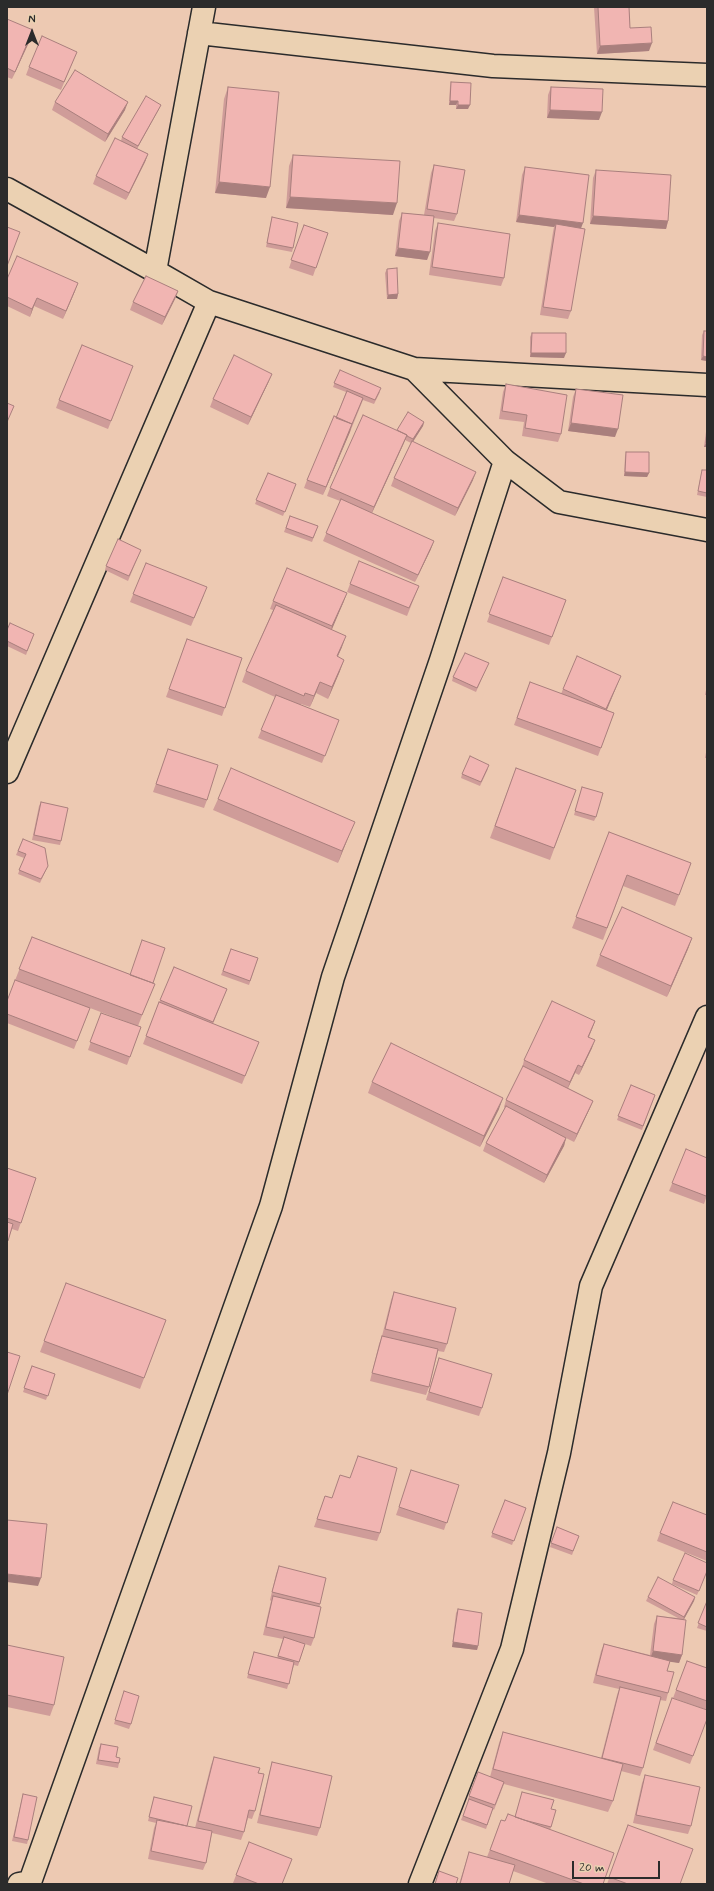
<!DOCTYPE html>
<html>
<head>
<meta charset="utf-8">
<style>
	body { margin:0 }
	#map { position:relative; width:714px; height:1891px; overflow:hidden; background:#edc9b2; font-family:Mynerve,sans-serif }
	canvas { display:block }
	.frame { position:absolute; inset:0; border:8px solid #2b2b2b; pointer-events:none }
	.north { position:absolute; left:12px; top:12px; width:40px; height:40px; -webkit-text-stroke:3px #ebd1b2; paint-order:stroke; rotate:0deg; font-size:11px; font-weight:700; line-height:16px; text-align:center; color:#2b2b2b }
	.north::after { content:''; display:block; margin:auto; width:14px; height:18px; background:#2b2b2b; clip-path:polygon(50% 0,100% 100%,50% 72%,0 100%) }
	.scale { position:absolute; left:572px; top:1861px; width:88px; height:18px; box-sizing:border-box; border:2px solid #2b2b2b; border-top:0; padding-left:5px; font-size:12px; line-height:14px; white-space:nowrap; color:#2b2b2b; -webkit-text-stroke:3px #ebd1b2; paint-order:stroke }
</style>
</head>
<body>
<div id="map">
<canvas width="714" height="1891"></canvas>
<div class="frame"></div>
<div class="north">N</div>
<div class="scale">20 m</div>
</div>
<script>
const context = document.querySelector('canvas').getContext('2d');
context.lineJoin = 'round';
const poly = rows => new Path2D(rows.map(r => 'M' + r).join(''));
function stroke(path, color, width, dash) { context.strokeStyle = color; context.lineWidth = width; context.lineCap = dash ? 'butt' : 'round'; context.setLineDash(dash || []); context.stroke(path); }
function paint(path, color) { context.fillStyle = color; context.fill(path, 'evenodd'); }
const minor = poly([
	[199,33,493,66,707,75],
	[7,189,155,271,209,302,414,369,505,461,559,502,707,530],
	[155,271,204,7],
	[414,369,707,385],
	[7,772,209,302],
	[19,1884,30,1882,271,1206,333,977,441,660,505,461],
	[420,1884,512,1649,559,1453,591,1286,707,1017]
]);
const wall = poly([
	[594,7,629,7,630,28,649,51,597,54],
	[7,19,31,38,12,79,7,77],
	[74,59,61,90,26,75,29,67],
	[451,82,468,109,456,109,456,105,449,105,450,86],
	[228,87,266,198,215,193,224,99],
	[551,87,599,120,547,118,548,95],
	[55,102,125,110,105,142,52,110],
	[159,109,137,149,148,154,145,162,126,200,93,184,96,176,121,141,122,137],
	[293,155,393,215,286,208,289,166],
	[434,165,457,214,454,221,434,218,427,260,395,256,399,221,402,213,424,215,431,173],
	[525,167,581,228,571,311,568,319,540,315,553,232,554,227,516,222,522,175],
	[596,170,668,221,666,229,590,224,593,178],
	[272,217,293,248,292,252,266,247,271,221],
	[438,223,504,278,501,286,429,275,435,231],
	[304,225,328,233,313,276,289,268],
	[387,269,398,294,397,299,387,299,385,273],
	[7,279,75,291,63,319,34,306,30,317,7,306],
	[178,291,175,299,162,325,130,310,133,302],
	[707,293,707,323,706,323],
	[704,331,707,331,707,361,701,360,702,335],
	[532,333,564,358,530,357,530,337],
	[340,370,380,392,374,404,363,400,350,432,323,495,304,488,307,480,336,418,346,392,333,387],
	[130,374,108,429,56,408,59,400],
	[269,381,248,425,210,407,213,399],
	[506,384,561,434,558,442,522,436,524,422,499,419,503,392],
	[576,389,615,437,568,431,573,397],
	[424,422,423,426,413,442,473,480,455,516,391,486,394,478,411,443,405,440,372,513,431,549,415,582,323,541,340,501,327,496,330,488,397,431],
	[707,424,707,447,704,447],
	[626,452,649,473,647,477,624,476,625,456],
	[702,470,707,470,707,497,697,495,701,474],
	[268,473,296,484,283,516,255,504],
	[290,516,318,526,312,542,284,532],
	[141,550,128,581,105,570,106,566],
	[146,563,204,595,191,626,130,602],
	[503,577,566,600,549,645,487,622],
	[350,584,419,586,407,616,347,592],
	[273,601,344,601,331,630,342,647,338,656,340,671,328,699,316,693,310,707,301,704,301,705,339,720,322,763,258,738,275,697,242,682,246,671,273,610,270,609],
	[7,630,34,634,26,655,7,646],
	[187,639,242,658,222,716,166,697],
	[487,667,476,692,452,681,453,677],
	[530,682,561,694,563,689,618,683,606,710,614,713,598,756,514,725],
	[707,685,707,695,705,695],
	[707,747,707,758,705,758],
	[168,749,207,800,204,808,153,792],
	[516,768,576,790,550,860,490,838],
	[488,769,480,786,461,778,462,774],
	[582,787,596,817,594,821,574,815],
	[218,799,350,833,338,863,213,810],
	[41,802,61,841,60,845,32,840,39,806],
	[609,832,691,863,675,906,623,886,603,940,572,928],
	[23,839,48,866,40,883,18,874,24,858,16,855],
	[32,937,153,983,150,995,138,1026,90,1008,74,1049,7,1023,7,1001],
	[692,938,688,949,667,997,596,966,600,955],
	[231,949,258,958,249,985,221,975],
	[174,967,227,989,213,1024,259,1042,242,1084,143,1044,159,1002,159,1003],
	[101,1013,141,1027,127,1065,88,1050],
	[595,1021,589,1037,592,1048,579,1075,575,1073,568,1088,593,1101,590,1108,574,1142,566,1138,564,1146,544,1183,483,1151,486,1143,505,1108,504,1107,506,1100,522,1069,524,1060],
	[372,1082,499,1109,480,1147,368,1093],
	[631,1085,655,1095,642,1130,617,1120],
	[686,1149,707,1195,704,1204,669,1191],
	[7,1168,36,1178,18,1231,12,1229,7,1243],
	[66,1283,166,1320,140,1389,40,1352],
	[394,1292,447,1344,444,1352,438,1351,429,1387,426,1395,370,1381,379,1344,382,1336,391,1300],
	[439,1358,482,1408,479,1416,426,1400],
	[32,1366,55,1374,46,1400,23,1392],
	[409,1478,459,1485,444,1530,396,1515],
	[325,1496,332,1498,380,1533,377,1541,314,1527],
	[505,1500,526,1508,512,1545,491,1537],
	[707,1515,707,1561,657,1541,660,1533],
	[557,1527,579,1536,572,1555,550,1547],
	[279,1566,320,1604,314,1638,311,1646,305,1644,298,1666,294,1665,287,1689,247,1678,254,1652,277,1658,283,1639,263,1635,271,1601,270,1600,276,1574],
	[707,1572,697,1595,672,1584,673,1580],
	[648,1597,695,1597,694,1601,684,1619,682,1655,679,1663,670,1661,667,1671,668,1693,666,1701,660,1700,643,1768,640,1776,621,1771,613,1801,608,1812,504,1784,494,1810,493,1809,486,1829,461,1820,469,1800,468,1800,469,1796,490,1777,499,1743,503,1732,601,1758,617,1695,619,1689,593,1683,601,1651,604,1644,650,1655,654,1624,657,1616,678,1618,646,1601],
	[707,1601,707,1631,697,1628],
	[458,1609,478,1646,477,1650,452,1647,456,1613],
	[7,1645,54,1705,50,1716,7,1707],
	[687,1661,707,1668,707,1710,673,1698],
	[124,1691,131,1724,129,1729,114,1724],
	[672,1698,707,1719,690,1764,653,1750],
	[101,1744,116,1757,119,1763,118,1768,96,1764,99,1748],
	[214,1757,258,1773,255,1811,252,1819,248,1818,244,1832,241,1840,212,1833,206,1863,203,1870,148,1859,154,1828,156,1823,148,1821,154,1797,187,1826,195,1828,211,1765],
	[272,1762,320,1828,317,1836,257,1823,270,1770],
	[645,1775,691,1826,688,1834,633,1823,642,1783],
	[522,1792,551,1809,551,1827,550,1830,603,1884,549,1884,513,1871,509,1884,459,1884,469,1852,487,1857,501,1820,505,1821,515,1817],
	[23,1794,28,1840,27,1844,12,1841,22,1798],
	[628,1825,680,1884,607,1884],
	[249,1842,283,1884,237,1884,233,1883]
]);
const shadedWall = poly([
	[33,30,31,38,12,79],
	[652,43,649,51,597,54,600,46],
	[450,101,458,101,456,105,449,105],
	[128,102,125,110,105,142,108,134],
	[161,105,159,109,136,150,138,146],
	[458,105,470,105,468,109,456,109],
	[550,110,602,112,599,120,547,118],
	[148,154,145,162,126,200,129,193],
	[219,182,270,187,266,198,215,193],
	[290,197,397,203,393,215,286,208],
	[519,215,583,223,580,231,556,224,554,227,516,222],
	[593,216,668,221,666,229,590,224],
	[398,248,430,252,427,260,395,256],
	[78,283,75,291,63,319,66,311],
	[178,291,175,299,162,325,165,317],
	[398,294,397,299,387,299,388,295],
	[37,298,34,306,30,317,32,309],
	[531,353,566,353,564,358,530,357],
	[703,356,707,357,707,361,701,360],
	[272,374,269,381,248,425,251,417],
	[424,422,423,426,412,443,413,439],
	[571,423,618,429,615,437,568,431],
	[352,424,350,432,323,495,326,487],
	[407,435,404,443,371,515,374,507],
	[706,443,707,443,707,447,704,447],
	[476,472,473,480,455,516,458,508],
	[625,472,649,473,647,477,624,476],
	[434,541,431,549,415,582,418,575],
	[347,593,344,601,330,634,332,626],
	[346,636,342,647,333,667,337,656],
	[344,660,340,671,328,699,332,687],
	[621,676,618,683,604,717,606,709],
	[320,682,316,693,310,707,314,696],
	[355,822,350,833,338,863,342,851],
	[692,938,688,949,667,997,671,986],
	[595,1021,592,1029,585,1045,588,1037],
	[595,1040,592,1048,579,1075,582,1067],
	[578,1065,575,1073,567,1090,570,1082],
	[503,1098,499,1109,480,1147,484,1136],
	[593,1101,590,1108,574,1142,577,1134],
	[566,1138,564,1146,544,1183,547,1175],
	[7,1574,41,1578,38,1586,7,1582],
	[695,1597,694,1601,683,1621,684,1617],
	[453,1642,478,1646,477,1650,452,1647],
	[653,1651,682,1655,679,1663,650,1659]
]);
const building = poly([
	[598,7,629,7,630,28,651,27,652,43,600,46,598,7],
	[7,19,33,30,15,72,7,68,7,19],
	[42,36,77,52,64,82,29,67,42,36],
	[75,70,128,102,108,134,55,102,75,70],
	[451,82,471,83,470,105,458,105,458,101,450,101,451,82],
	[228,87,279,92,270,187,219,182,228,87],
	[551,87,603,89,602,112,550,110,551,87],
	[146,96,161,105,138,146,122,137,146,96],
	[115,138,148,154,129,193,96,176,115,138],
	[293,155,400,161,397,203,290,197,293,155],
	[434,165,465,170,457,214,427,209,434,165],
	[525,167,589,175,583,223,519,215,525,167],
	[596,170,671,175,668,221,593,216,596,170],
	[402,213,434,216,430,252,398,248,402,213],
	[272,217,298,223,293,248,267,243,272,217],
	[438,223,510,234,504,278,432,267,438,223],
	[556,224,585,229,571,311,543,307,556,224],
	[304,225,328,233,316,268,291,260,304,225],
	[7,227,20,232,7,266,7,227],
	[17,256,78,283,66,311,37,298,32,309,7,297,7,279,17,256],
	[397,268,398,294,388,295,387,269,397,268],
	[146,276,178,291,165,317,133,302,146,276],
	[704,331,707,331,707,357,703,356,704,331],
	[532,333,566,333,566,353,531,353,532,333],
	[82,345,133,366,111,421,59,400,82,345],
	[234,355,272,374,251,417,213,399,234,355],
	[340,370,381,388,375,400,334,383,340,370],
	[506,384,567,395,561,434,525,428,527,415,502,411,506,384],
	[576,389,623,395,618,429,571,423,576,389],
	[347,391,363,398,352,424,336,418,347,391],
	[7,403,14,406,7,422,7,403],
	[408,412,424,422,413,439,407,436,407,435,397,430,408,412],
	[363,415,407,435,374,507,330,488,363,415],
	[334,416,352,424,326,487,307,480,334,416],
	[707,430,707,443,706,443,707,430],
	[412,441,476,472,458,508,394,478,412,441],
	[626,452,649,452,649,473,625,472,626,452],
	[702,470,707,470,707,493,698,491,702,470],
	[268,473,296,484,285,512,256,500,268,473],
	[341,499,434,541,418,575,326,533,341,499],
	[290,516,318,526,313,538,286,528,290,516],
	[118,539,141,550,129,576,106,566,118,539],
	[359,561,419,586,409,608,350,584,359,561],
	[146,563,207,587,194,618,133,594,146,563],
	[287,568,347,593,332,626,273,601,287,568],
	[503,577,566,600,552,637,489,614,503,577],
	[276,605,346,636,337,656,344,660,332,687,320,682,314,696,305,693,304,696,246,671,276,605],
	[10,623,34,634,27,651,7,641,7,630,10,623],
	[187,639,242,658,225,708,169,689,187,639],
	[465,653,489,663,477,688,453,677,465,653],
	[577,656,621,676,606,709,563,689,577,656],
	[530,682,614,713,601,748,517,718,530,682],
	[276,695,339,720,325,756,261,730,276,695],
	[168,749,218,765,207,800,156,784,168,749],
	[470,756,489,765,481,782,462,774,470,756],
	[231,768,355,822,342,851,218,799,231,768],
	[516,768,576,790,554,848,495,826,516,768],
	[582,787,603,793,596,817,575,811,582,787],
	[41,802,68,808,61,841,34,835,41,802],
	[609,832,691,863,679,895,627,875,607,928,576,917,609,832],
	[23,839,45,848,48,866,41,879,19,870,26,854,18,851,23,839],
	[622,907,692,938,671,986,600,955,622,907],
	[32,937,155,984,142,1015,19,969,32,937],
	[142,940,165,948,153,983,130,975,142,940],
	[231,949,258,958,250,981,223,971,231,949],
	[174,967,227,989,213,1022,160,1000,174,967],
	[15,980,90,1008,77,1041,7,1014,7,1001,15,980],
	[552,1001,595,1021,588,1037,595,1040,582,1067,578,1065,570,1082,524,1060,552,1001],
	[159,1002,259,1042,245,1076,146,1036,159,1002],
	[101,1013,141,1027,130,1057,90,1042,101,1013],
	[391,1043,503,1098,484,1136,372,1082,391,1043],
	[523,1066,593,1101,577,1134,506,1100,523,1066],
	[631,1085,655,1095,643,1126,618,1116,631,1085],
	[506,1106,566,1138,547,1175,486,1143,506,1106],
	[686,1149,707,1158,707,1195,706,1196,672,1183,686,1149],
	[7,1168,36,1178,21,1223,7,1218,7,1168],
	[7,1222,13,1224,8,1241,7,1241,7,1222],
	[66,1283,166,1320,144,1378,44,1341,66,1283],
	[394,1292,456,1308,447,1344,385,1329,394,1292],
	[382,1336,438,1349,429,1387,372,1373,382,1336],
	[7,1352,20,1356,7,1395,7,1352],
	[439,1358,492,1374,482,1408,429,1392,439,1358],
	[32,1366,55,1374,48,1396,24,1388,32,1366],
	[358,1456,397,1468,380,1533,317,1519,325,1496,332,1498,340,1475,350,1478,358,1456],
	[411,1470,459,1485,447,1523,399,1507,411,1470],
	[505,1500,526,1508,514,1541,492,1533,505,1500],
	[673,1502,707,1515,707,1552,660,1533,673,1502],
	[7,1520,47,1524,41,1578,7,1574,7,1520],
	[557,1527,579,1536,573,1551,551,1543,557,1527],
	[685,1553,707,1563,707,1571,699,1591,673,1580,685,1553],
	[279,1566,326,1578,320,1604,272,1592,279,1566],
	[658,1577,695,1597,684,1617,648,1597,658,1577],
	[273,1596,321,1607,314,1638,266,1627,273,1596],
	[707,1601,707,1627,698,1623,707,1601],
	[458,1609,482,1613,478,1646,453,1642,458,1609],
	[657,1616,686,1620,682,1655,653,1651,657,1616],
	[284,1637,305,1644,299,1662,278,1656,284,1637],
	[604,1644,670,1661,667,1671,674,1672,668,1693,596,1675,604,1644],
	[7,1645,64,1657,54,1705,7,1695,7,1645],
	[254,1652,294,1662,289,1684,248,1674,254,1652],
	[687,1661,707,1668,707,1701,676,1690,687,1661],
	[620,1687,661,1697,643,1768,602,1758,620,1687],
	[124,1691,139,1696,131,1724,115,1720,124,1691],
	[672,1698,707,1710,707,1719,693,1756,656,1743,672,1698],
	[503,1732,623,1764,613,1801,493,1769,503,1732],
	[101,1744,118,1747,116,1757,120,1758,119,1763,98,1760,101,1744],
	[214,1757,260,1768,258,1773,264,1774,255,1811,249,1810,244,1832,198,1821,214,1757],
	[272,1762,332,1776,320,1828,260,1815,272,1762],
	[478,1772,504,1782,495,1805,469,1796,478,1772],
	[645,1775,700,1787,691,1826,636,1815,645,1775],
	[522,1792,554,1800,551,1809,556,1810,551,1827,524,1820,515,1817,522,1792],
	[23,1794,37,1797,28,1840,14,1837,23,1794],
	[154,1797,192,1806,187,1826,149,1817,154,1797],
	[469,1799,493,1808,487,1825,463,1816,469,1799],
	[508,1814,614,1853,603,1884,584,1884,490,1850,501,1820,505,1821,508,1814],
	[157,1820,212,1831,206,1863,151,1851,157,1820],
	[628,1825,693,1849,680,1884,628,1884,609,1877,628,1825],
	[249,1842,292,1859,282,1884,259,1884,236,1875,249,1842],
	[469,1852,515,1865,509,1884,460,1884,469,1852],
	[439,1871,458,1878,456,1884,435,1884,439,1871]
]);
stroke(minor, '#2b2b2b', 25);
stroke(minor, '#ebd1b2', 22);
paint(wall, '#cf9c99');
paint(shadedWall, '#a97f7d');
paint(building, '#f1b5b2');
stroke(building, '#a97f7d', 1);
</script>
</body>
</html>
